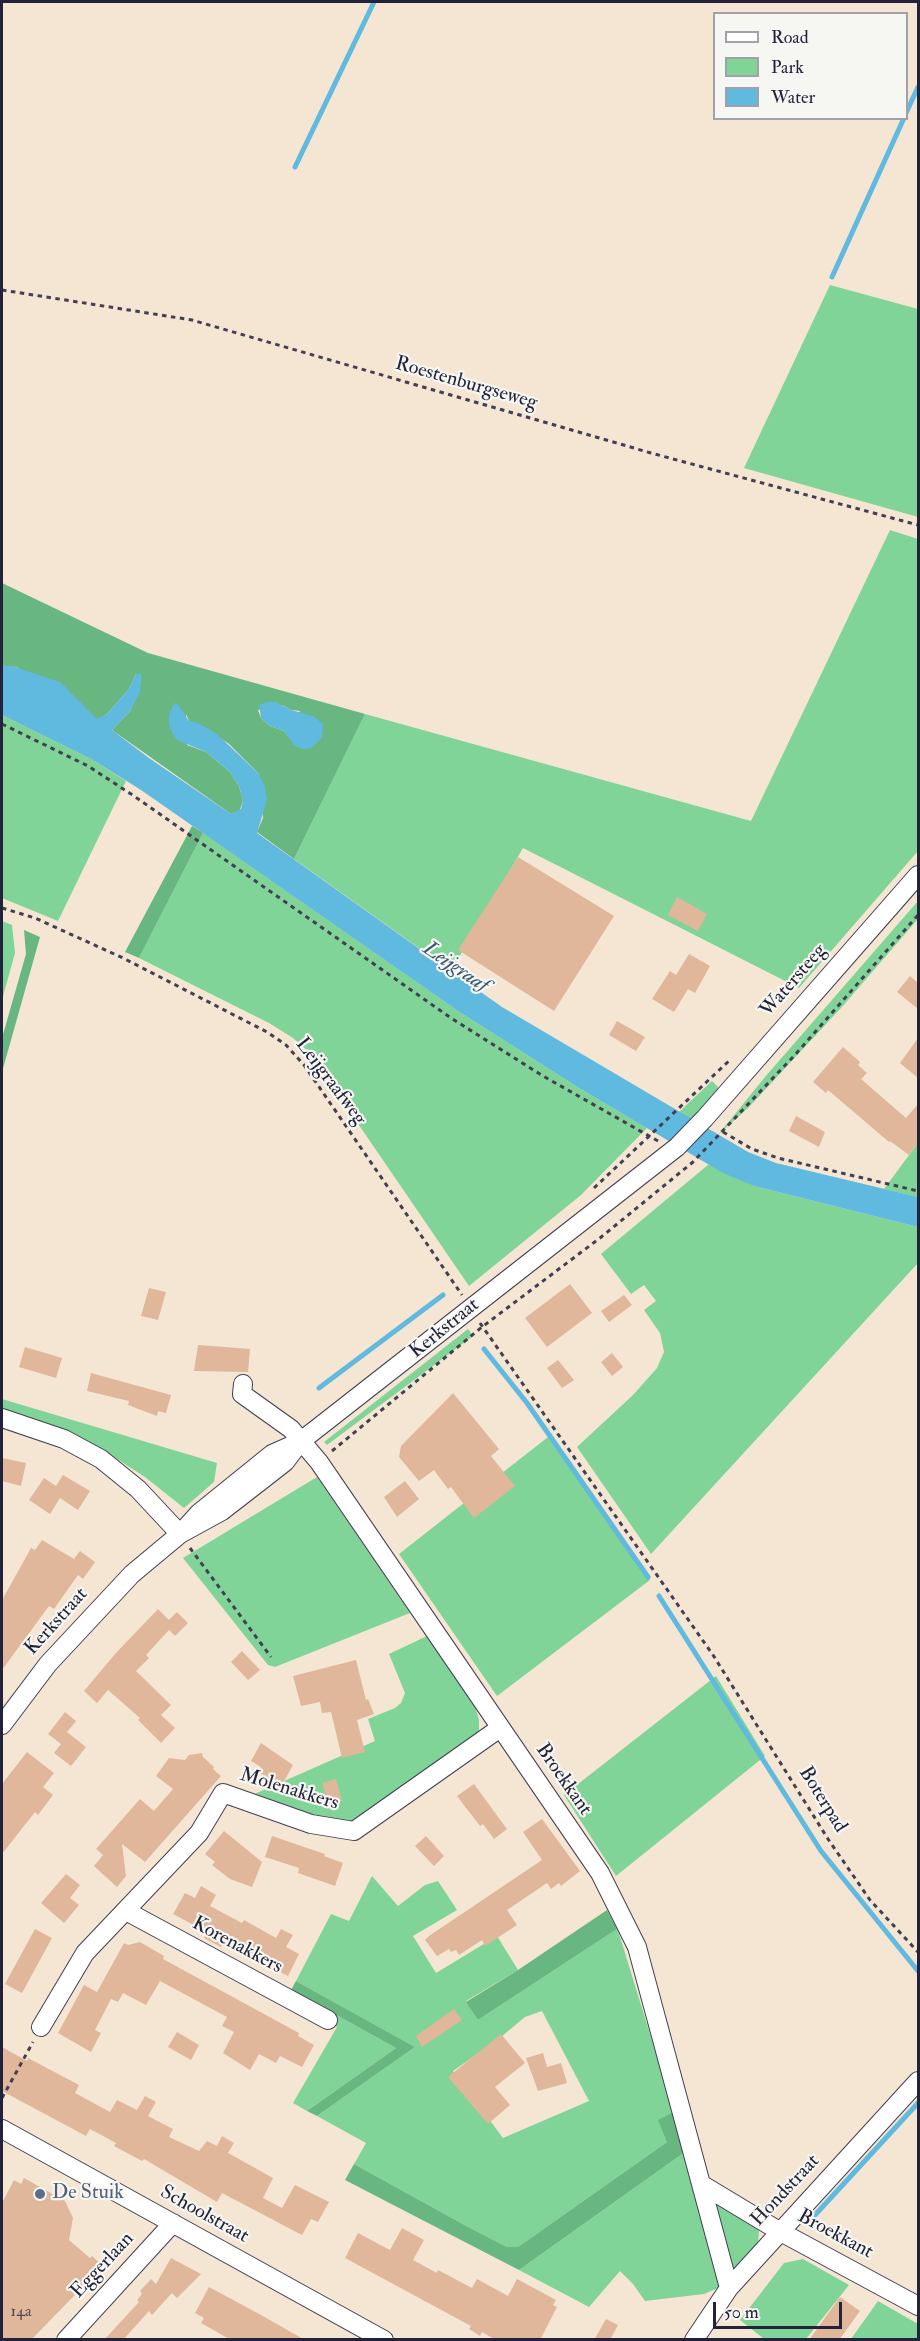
<!DOCTYPE html>
<html>
<head>
<meta charset="utf-8">
<style>
	body { margin:0 }
	#map { position:relative; width:920px; height:2341px; overflow:hidden; background:#f4e6d3; font-family:"IM FELL Double Pica",serif }
	canvas { display:block }
	.frame { position:absolute; inset:0; border:3px solid #22223b; pointer-events:none }
	.legend { position:absolute; left:713px; top:12px; width:195px; height:108px; box-sizing:border-box; background:#f6f6f2; border:2px solid #a1a1a9; margin:0; padding:8px 10px; list-style:none; font-size:18px; color:#22223b }
	.legend li { display:flex; align-items:center; gap:12px; height:30px }
	.legend b { width:30px; border:2px solid #a1a1a9 }
	.scale { position:absolute; left:713px; top:2302px; width:129px; height:27px; box-sizing:border-box; border:3px solid #22223b; border-top:0; padding-left:8px; font-size:18px; line-height:21px; white-space:nowrap; color:#22223b; -webkit-text-stroke:4px #f6f6f2; paint-order:stroke }
</style>
</head>
<body>
<div id="map">
<canvas width="920" height="2341"></canvas>
<div class="frame"></div>
<ul class="legend">
<li><b style="height:8px;background:#fff"></b>Road</li>
<li><b style="height:16px;background:#80d497"></b>Park</li>
<li><b style="height:16px;background:#60b9de"></b>Water</li>
</ul>
<div class="scale">50 m</div>
</div>
<script>
const context = document.querySelector('canvas').getContext('2d');
context.lineJoin = 'round';
function paint(path, color) { context.fillStyle = color; context.fill(path, 'evenodd'); }
const poly = rows => new Path2D(rows.map(r => 'M' + r).join(''));
function stroke(path, color, width, dash) { context.strokeStyle = color; context.lineWidth = width; context.lineCap = dash ? 'butt' : 'round'; context.setLineDash(dash || []); context.stroke(path); }
function label(font, color, halo, rows, align = 'center') {
  context.font = font + ' "IM FELL Double Pica",serif'; context.lineWidth = 4.5; context.setLineDash([]); context.textBaseline = 'middle'; context.strokeStyle = halo; context.fillStyle = color; for (const [text, x, y, turn = 0] of rows) {
    context.save(); context.translate(x, y); context.rotate((+turn || 0) * Math.PI / 180); context.textAlign = isNaN(turn) ? turn : align; if (halo) context.strokeText(text, 0, 0); context.fillText(text, 0, 0); context.restore();
  }
}
const green = poly([
	[830,285,918,309,918,517,744,468],
	[890,530,918,539,918,851,799,988,523,848,451,971,294,859,365,714,751,821],
	[2,715,93,760,126,781,58,921,2,898],
	[203,833,458,1011,579,1088,647,1128,581,1195,469,1286,309,1052,293,1038,269,1023,139,958],
	[918,901,918,919,841,1008,748,1108,718,1135,765,1077],
	[2,921,12,925,15,953,2,1000],
	[712,1081,718,1087,716,1095,692,1120,679,1112],
	[918,1143,918,1197,884,1189],
	[709,1164,754,1186,918,1227,918,1263,651,1554,577,1447,633,1395,657,1368,664,1352,660,1333,644,1310,656,1301,644,1285,631,1294,601,1254],
	[468,1329,473,1336,327,1445,324,1442],
	[2,1399,217,1463,214,1482,184,1508,145,1477,103,1450,36,1419,2,1412],
	[548,1437,650,1580,497,1696,399,1554],
	[317,1477,410,1613,275,1667,268,1665,183,1558],
	[427,1636,475,1706,479,1720,479,1732,348,1835,250,1796,375,1741,368,1719,395,1708,401,1703,405,1693,389,1654],
	[716,1676,765,1756,616,1876,564,1795],
	[372,1876,398,1906,425,1885,438,1881,457,1910,413,1936,436,1973,497,1936,518,1970,466,2001,478,2020,617,1929,621,1940,674,2112,667,2142,518,2247,507,2247,470,2228,354,2164,366,2143,317,2116,415,2047,296,1981,331,1914,349,1921],
	[542,2011,589,2101,503,2138,453,2071,501,2037,525,2017],
	[291,1990,396,2048,307,2111,293,2103,337,2027,287,1999],
	[685,2152,721,2283,718,2288,704,2294,645,2301,633,2284,620,2271,589,2307,519,2270],
	[714,2201,756,2226,759,2231,758,2244,735,2273,730,2271],
	[803,2259,849,2285,806,2339,764,2339,740,2320,784,2263],
	[878,2301,918,2324,918,2339,851,2339]
]);
const forest = poly([
	[2,583,148,653,365,714,294,859,257,832,263,818,259,774,229,744,206,728,189,721,186,714,187,745,206,752,230,772,239,786,243,801,239,812,231,814,112,730,130,711,139,692,141,674,136,674,129,689,107,714,97,720,79,703,16,667,2,666],
	[282,705,291,710,300,711,288,736,284,731,270,726,261,718,258,710],
	[192,826,203,833,139,958,125,952],
	[24,930,40,937,2,1072,2,1038,26,954],
	[607,1910,617,1929,478,2020,466,2002,518,1970],
	[296,1981,415,2047,317,2116,307,2111,396,2048,291,1990],
	[674,2112,685,2152,519,2270,345,2180,354,2164,470,2228,507,2247,518,2247,667,2142,658,2120]
]);
const water = poly([
	[2,665,15,667,60,682,97,719,107,714,129,689,136,674,141,674,140,692,130,711,112,730,149,758,231,814,241,809,243,801,239,786,230,772,206,752,177,740,172,733,169,725,169,716,172,707,176,702,189,721,198,723,217,734,259,774,265,787,267,800,257,833,421,950,502,1007,748,1152,776,1163,918,1197,918,1227,754,1186,723,1173,579,1088,458,1011,141,790,93,760,2,715],
	[268,702,276,702,291,710,313,716,323,724,322,738,311,748,302,749,294,745,284,731,270,726,261,718,259,705]
]);
const stream = poly([
	[906,113,918,87],
	[295,167,374,2],
	[832,277,904,118],
	[484,1349,527,1403,648,1577],
	[319,1388,443,1295],
	[659,1596,821,1851,918,1971],
	[815,2215,918,2103]
]);
const building = poly([
	[518,857,614,916,554,1011,458,950],
	[677,897,707,914,698,931,668,915],
	[689,954,710,966,695,993,688,989,674,1012,652,999,670,971,676,975],
	[910,976,918,983,918,1009,897,992],
	[617,1021,645,1037,636,1051,609,1035],
	[918,1038,918,1078,900,1063],
	[843,1047,860,1062,858,1065,867,1073,861,1079,906,1118,918,1104,918,1143,909,1155,890,1141,889,1142,828,1090,826,1093,813,1082],
	[796,1116,825,1132,819,1147,789,1131],
	[570,1284,592,1313,547,1347,525,1318],
	[149,1288,166,1292,158,1320,141,1316],
	[624,1295,632,1305,609,1322,601,1311],
	[198,1345,250,1349,248,1372,194,1371],
	[25,1347,62,1358,56,1378,19,1367],
	[612,1353,623,1367,612,1376,601,1362],
	[558,1360,574,1380,562,1388,547,1368],
	[91,1373,171,1395,166,1413,158,1411,157,1416,128,1405,129,1401,87,1391],
	[453,1393,499,1449,491,1456,515,1486,474,1518,451,1487,448,1489,434,1470,419,1481,399,1457,401,1446],
	[2,1458,26,1463,21,1486,2,1481],
	[63,1475,90,1491,78,1510,60,1498,50,1514,29,1500,44,1478,56,1486],
	[405,1481,419,1499,397,1517,384,1497],
	[42,1540,74,1559,80,1551,95,1562,83,1579,78,1575,54,1609,49,1606,2,1670,2,1600,31,1548,35,1550],
	[158,1609,169,1620,177,1612,188,1623,175,1636,169,1630,146,1655,149,1658,136,1671,171,1705,161,1715,175,1728,161,1743,138,1720,140,1718,108,1690,97,1703,84,1691,115,1654],
	[242,1651,260,1670,248,1680,231,1662],
	[356,1660,366,1700,368,1699,374,1714,357,1720,365,1752,342,1758,331,1712,322,1713,320,1702,301,1706,293,1676],
	[65,1712,76,1721,67,1732,86,1747,71,1766,54,1753,61,1744,48,1734],
	[261,1743,293,1765,282,1785,258,1772,261,1767,251,1761],
	[27,1752,54,1773,43,1787,53,1795,38,1815,35,1812,2,1854,2,1784],
	[202,1753,203,1757,214,1767,213,1769,221,1776,145,1862,122,1844,126,1876,117,1887,94,1866,103,1855,96,1849,140,1799,154,1811,173,1789,156,1776,169,1758,185,1760,189,1755],
	[336,1779,342,1801,329,1805,322,1783],
	[474,1784,507,1829,494,1839,483,1824,480,1826,457,1796],
	[542,1819,580,1871,561,1886,559,1883,551,1889,547,1883,507,1910,517,1925,485,1946,482,1940,459,1955,456,1950,451,1952,449,1949,437,1956,425,1940,429,1936,542,1860,523,1832],
	[224,1831,262,1862,252,1887,230,1879,212,1865,215,1862,205,1854],
	[272,1836,325,1854,324,1856,343,1863,335,1886,298,1873,299,1868,265,1857],
	[426,1836,444,1856,434,1866,415,1846],
	[66,1874,80,1885,70,1898,79,1905,64,1923,41,1903],
	[201,1886,216,1895,210,1906,242,1923,244,1920,276,1938,281,1929,293,1935,286,1947,299,1954,288,1976,256,1959,254,1961,223,1944,221,1947,204,1938,207,1932,173,1914,185,1893,195,1898],
	[35,1929,52,1938,22,1993,5,1984],
	[140,1942,164,1956,163,1959,299,2033,298,2036,314,2045,302,2067,280,2056,276,2063,259,2054,250,2070,223,2053,234,2032,222,2026,227,2017,160,1981,146,2005,123,1993,118,2002,111,1999,95,2030,101,2033,91,2052,58,2033,84,1985,97,1992,124,1943,128,1945],
	[454,2009,462,2020,422,2047,416,2036],
	[177,2032,199,2045,191,2060,168,2047],
	[501,2034,525,2063,495,2087,510,2105,488,2124,448,2077],
	[2,2047,27,2061,28,2058,79,2085,75,2093,110,2112,117,2100,137,2110,145,2096,156,2102,148,2116,173,2129,169,2137,199,2151,207,2141,217,2146,222,2136,234,2143,228,2153,273,2178,263,2198,282,2208,295,2185,329,2202,318,2222,311,2219,302,2235,222,2193,217,2202,144,2159,142,2161,114,2146,116,2143,90,2129,86,2136,2,2091],
	[543,2053,547,2067,561,2063,567,2083,538,2091,526,2058],
	[24,2178,65,2201,73,2218,69,2240,90,2258,92,2256,103,2266,31,2340,2,2340,2,2203,14,2180,21,2184],
	[402,2228,424,2240,413,2260,437,2273,438,2270,472,2288,477,2279,508,2296,517,2279,556,2300,553,2305,557,2307,540,2340,496,2340,482,2332,480,2336,469,2329,471,2326,345,2258,358,2233,390,2250],
	[171,2258,201,2274,177,2298,172,2293,152,2315,149,2311,123,2340,104,2340,139,2302,137,2300,142,2294,140,2291,151,2279,156,2284],
	[209,2287,261,2315,305,2340,231,2340,201,2323,204,2318,195,2313],
	[840,2297,860,2311,839,2340,809,2340],
	[606,2319,618,2325,610,2340,594,2340]
]);
const path = poly([
	[2,290,192,320,651,453,918,525],
	[2,724,88,766,134,796,451,1018,543,1076,658,1141],
	[2,908,35,918,123,958,267,1032,286,1045,304,1065,462,1295],
	[723,1132,752,1149,778,1158,918,1191],
	[594,1188,731,1059],
	[480,1323,713,1655,828,1839,870,1900,918,1952],
	[332,1451,482,1327,600,1238,693,1162,794,1056,918,915],
	[190,1548,271,1657],
	[2,2098,33,2042]
]);
const minor = poly([
	[243,1384,242,1394,291,1429,319,1462,600,1873,637,1947,701,2184,779,2231,918,2306],
	[2,1418,64,1439,101,1459,138,1489,180,1534],
	[180,1534,222,1511,262,1480,285,1462,301,1441,677,1147,705,1118,918,875],
	[2,1725,48,1664,132,1574,180,1534,199,1513,272,1454,297,1443],
	[126,1911,328,2020],
	[41,2027,85,1953,199,1833,223,1793,311,1824,354,1831,500,1728],
	[2,2129,384,2340],
	[701,2184,729,2288],
	[66,2340,173,2223],
	[694,2340,729,2288,918,2081]
]);
const markers = [
	[40,2194,6,"#5c6f8a"]
];
const numberNames = [
	["14a",21,2313]
];
const streetNames = [
	["Roestenburgseweg",466,384,16],
	["Watersteeg",794,981,-49],
	["Leijgraafweg",330,1082,53],
	["Kerkstraat",445,1329,-39],
	["Kerkstraat",57,1622,-48],
	["Broekkant",563,1780,55],
	["Molenakkers",289,1790,17],
	["Boterpad",822,1800,58],
	["Korenakkers",237,1946,28],
	["Hondstraat",786,2191,-47],
	["Schoolstraat",204,2215,29],
	["Broekkant",835,2235,28],
	["Eggerlaan",103,2266,-47]
];
const serviceNames = [
	["De Stuik",52,2194]
];
const waterNames = [
	["Leijgraaf",455,968,34]
];
paint(green, '#80d497');
paint(forest, '#68b680');
paint(water, '#60b9de');
stroke(stream, '#60b9de', 5);
paint(building, '#e0b79a');
stroke(minor, '#423f52', 20);
stroke(path, '#423f52', 3, [4.5, 4.5]);
stroke(minor, '#fff', 18);
for (const [x, y, r, color] of markers) { const dot = new Path2D(); dot.arc(x, y, r, 0, 2 * Math.PI); context.fillStyle = color; context.fill(dot); stroke(dot, '#f6f6f2', 2); }
label('16px', '#524753', null, numberNames);
label('20px', '#22223b', '#f6f6f2', streetNames);
label('20px', '#4e5e75', '#f6f6f2', serviceNames, 'left');
label('italic 21px', '#385774', '#f6f6f2', waterNames);
</script>
</body>
</html>
